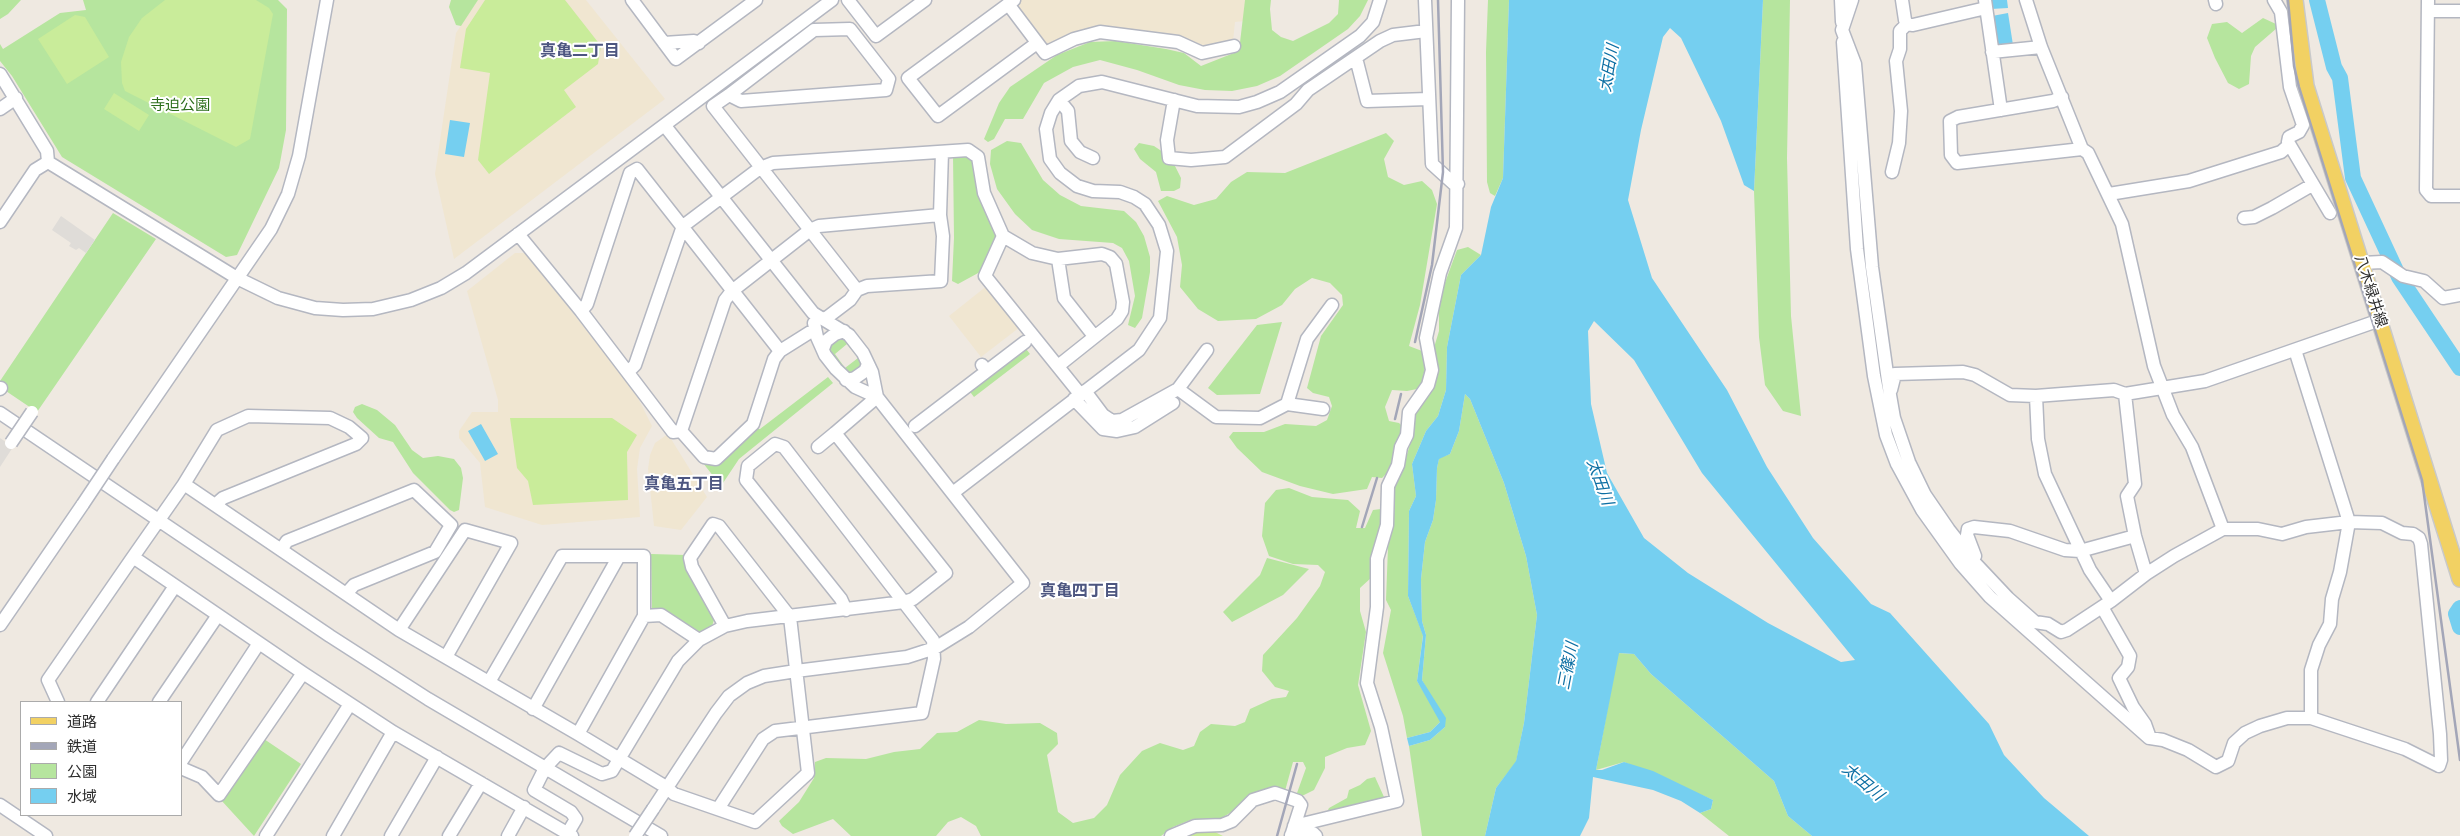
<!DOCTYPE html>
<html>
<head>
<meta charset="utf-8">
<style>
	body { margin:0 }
	#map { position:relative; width:2460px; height:836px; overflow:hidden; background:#efe9e1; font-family:Lato,"Noto Sans JP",sans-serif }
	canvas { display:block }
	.legend { position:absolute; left:20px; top:701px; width:162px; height:115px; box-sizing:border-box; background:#fff; border:1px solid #ababab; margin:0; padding:6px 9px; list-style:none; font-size:15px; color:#2e2e2e }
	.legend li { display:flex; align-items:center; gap:10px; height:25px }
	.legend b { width:25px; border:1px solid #ababab }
</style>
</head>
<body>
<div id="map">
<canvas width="2460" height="836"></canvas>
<ul class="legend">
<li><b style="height:6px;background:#f2d163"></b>道路</li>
<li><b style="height:6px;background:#a3a6b8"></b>鉄道</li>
<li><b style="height:14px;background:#b6e59e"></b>公園</li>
<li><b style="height:14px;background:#75cff0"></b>水域</li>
</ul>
</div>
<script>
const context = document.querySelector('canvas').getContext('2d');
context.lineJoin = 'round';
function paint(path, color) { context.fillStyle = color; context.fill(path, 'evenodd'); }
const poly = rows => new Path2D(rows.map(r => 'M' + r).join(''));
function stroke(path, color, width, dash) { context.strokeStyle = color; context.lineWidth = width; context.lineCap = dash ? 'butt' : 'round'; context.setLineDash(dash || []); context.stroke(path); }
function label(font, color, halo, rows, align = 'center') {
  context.font = font + ' Lato,"Noto Sans JP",sans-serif'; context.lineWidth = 4; context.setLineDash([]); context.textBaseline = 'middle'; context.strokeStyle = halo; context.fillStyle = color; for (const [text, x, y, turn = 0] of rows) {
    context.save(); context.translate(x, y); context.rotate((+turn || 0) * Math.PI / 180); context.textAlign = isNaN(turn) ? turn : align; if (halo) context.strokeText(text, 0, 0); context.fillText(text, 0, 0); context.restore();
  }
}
const education = poly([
	[478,0,586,0,665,99,454,259,435,174,456,33],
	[1019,0,1245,0,1244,21,1235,22,1233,41,1205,49,1100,29,1046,47,1017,9],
	[515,253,526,253,635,392,652,426,640,448,637,469,640,517,542,525,485,507,480,463,459,438,459,431,472,412,498,412,498,400,467,291],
	[988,285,1020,327,981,357,949,316],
	[668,434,707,497,681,530,654,526,648,469,650,455,655,443]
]);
const green = poly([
	[0,0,21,0,8,14,0,19],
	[83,0,278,0,287,9,286,130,279,168,237,255,226,257,62,157,12,76,0,61,0,44,3,49,60,13,86,10],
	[451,0,478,0,461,26,456,25,449,7],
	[1245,0,1271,0,1270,9,1272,30,1281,37,1293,41,1329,23,1338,14,1339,0,1368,0,1360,16,1348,29,1280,76,1257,86,1232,91,1205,90,1179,85,1137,70,1100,60,1073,67,1044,83,1023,119,1005,119,994,139,988,142,984,139,999,103,1010,87,1057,55,1090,42,1116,41,1166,49,1184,53,1201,66,1239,51],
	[1488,0,1509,0,1503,178,1495,196,1490,193,1487,182,1486,52],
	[1763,0,1790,0,1787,158,1791,316,1801,416,1783,411,1765,385,1759,337,1754,191],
	[2263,18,2276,24,2277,28,2255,47,2251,56,2249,84,2239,89,2228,83,2215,58,2207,38,2212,24,2227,22,2242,33],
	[1386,133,1394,141,1384,159,1388,177,1404,185,1422,181,1432,190,1437,204,1420,305,1409,346,1422,351,1425,368,1422,382,1417,389,1407,391,1392,390,1385,407,1389,421,1399,423,1403,427,1393,467,1382,478,1372,477,1367,489,1333,494,1300,486,1262,472,1237,448,1229,437,1233,432,1264,432,1285,424,1316,426,1327,420,1332,406,1329,397,1313,393,1307,388,1321,336,1343,305,1342,295,1330,283,1312,278,1295,289,1282,305,1256,319,1218,321,1198,309,1180,287,1182,265,1177,237,1158,201,1167,196,1194,205,1216,199,1231,182,1247,172,1285,173],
	[1007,141,1021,143,1043,180,1060,195,1081,206,1124,211,1136,222,1144,236,1150,257,1150,272,1142,318,1135,328,1128,325,1135,296,1129,261,1122,248,1113,243,1059,239,1032,230,1015,214,997,189,990,164,991,150],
	[1139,143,1154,146,1163,152,1174,164,1181,178,1180,188,1174,191,1161,191,1156,172,1140,159,1134,149],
	[967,153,975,158,996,232,996,239,980,272,958,284,952,281,954,238,953,155],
	[113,213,156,239,37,412,0,387,0,381],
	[1468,247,1481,255,1461,275,1447,347,1446,390,1438,416,1426,431,1412,464,1416,496,1409,511,1408,596,1423,635,1417,681,1440,718,1440,722,1430,732,1407,738,1403,716,1383,653,1391,610,1386,600,1388,547,1394,486,1404,465,1412,437,1414,414,1439,331,1439,299,1457,250],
	[1282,322,1260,394,1217,395,1208,388,1257,325],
	[845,337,864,361,856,373,846,374,829,354,829,345,836,338],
	[847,344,858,358,845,368,835,354],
	[1023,345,1030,354,974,397,964,384],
	[828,377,833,383,739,459,721,486,703,463,718,463,753,429,760,429],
	[1465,394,1470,399,1504,483,1526,556,1537,615,1524,723,1516,762,1496,788,1485,836,1422,836,1409,746,1430,740,1445,727,1422,680,1426,635,1422,621,1421,579,1425,542,1433,520,1436,500,1437,468,1439,458,1450,454,1459,431],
	[362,404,377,410,395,425,412,450,423,458,438,456,454,459,461,468,463,478,459,510,454,512,450,510,413,473,393,442,379,438,357,418,353,412,355,407],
	[1289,488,1312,497,1348,500,1360,511,1356,528,1365,528,1373,510,1381,509,1383,525,1372,577,1360,588,1360,611,1366,632,1358,685,1371,731,1365,745,1347,748,1325,757,1325,768,1314,790,1302,796,1297,793,1306,768,1303,762,1293,762,1285,791,1238,808,1220,819,1193,819,1173,827,1161,836,981,836,976,826,961,817,948,822,936,836,851,836,833,819,793,834,782,826,779,821,799,802,814,778,815,762,826,758,866,759,894,752,920,749,937,733,957,732,979,720,1006,724,1040,723,1057,733,1058,744,1047,755,1058,812,1073,823,1094,818,1107,805,1120,775,1142,751,1160,743,1183,750,1194,746,1200,732,1211,724,1235,726,1245,722,1250,709,1272,699,1286,697,1289,691,1275,687,1262,671,1263,655,1297,618,1320,586,1325,572,1318,565,1293,564,1269,556,1262,536,1265,503,1276,490],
	[651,554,686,555,714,620,712,626,700,632,663,610,652,609],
	[1267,558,1309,569,1283,595,1232,622,1223,612,1260,575],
	[1618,653,1634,654,1651,674,1774,781,1788,816,1812,836,1729,836,1700,813,1711,809,1713,800,1624,762,1596,770],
	[264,739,301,764,254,836,221,800],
	[1375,777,1384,797,1381,802,1327,812,1329,808,1347,798,1349,790,1360,785,1367,779]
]);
const pitch = poly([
	[165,0,256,0,269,8,273,14,250,139,236,147,125,91,122,83,121,62,129,37,142,18],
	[485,0,565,0,601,46,598,64,564,90,576,107,489,174,478,160,490,73,460,68,466,29],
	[75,15,85,17,109,57,67,84,38,39],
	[114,93,149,115,139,131,104,109],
	[510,418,612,418,637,435,627,452,628,500,533,505,528,481,517,468],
	[1213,831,1223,836,1181,836,1184,834]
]);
const plaza = poly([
	[61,216,95,240,86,253,79,248,76,250,69,246,71,243,52,230],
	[0,438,13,447,0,467]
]);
const water = poly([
	[1509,0,1763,0,1754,191,1744,185,1721,121,1681,38,1670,28,1663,37,1641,130,1628,200,1652,278,1727,390,1767,467,1813,538,1871,604,1890,613,1989,724,2004,755,2044,798,2089,836,1812,836,1788,816,1774,781,1651,674,1634,654,1619,653,1596,770,1602,770,1624,762,1653,771,1713,800,1711,809,1700,813,1681,801,1653,790,1593,777,1589,818,1580,836,1485,836,1496,788,1516,761,1524,723,1537,615,1526,556,1504,483,1470,399,1465,394,1459,431,1450,454,1439,459,1437,468,1436,500,1433,520,1425,542,1421,579,1422,621,1426,635,1422,680,1446,718,1445,727,1430,740,1409,746,1407,738,1430,732,1440,722,1417,681,1423,636,1408,596,1409,511,1416,496,1412,464,1426,431,1438,416,1446,390,1447,347,1461,275,1481,255,1491,207,1503,178],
	[1594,321,1634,360,1702,473,1855,660,1841,662,1768,623,1688,573,1644,538,1607,473,1591,404,1588,331],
	[1990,0,2007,0,2008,8,1991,9],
	[2008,13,2013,45,1997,47,1992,16],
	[450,120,470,123,464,157,445,154],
	[481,424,498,454,485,461,468,431]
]);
const river = poly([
	[2317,0,2334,67,2340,78,2353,178,2399,277,2460,368],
	[2460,608,2456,614,2460,627]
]);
const minor = poly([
	[632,0,676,59,756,0],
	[848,0,876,36,925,0],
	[1014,0,908,78,938,116,1037,43],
	[1425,0,1432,164,1454,184,1458,184],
	[1841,0,1842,22],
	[1852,0,1842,30,1855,64,1872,267,1890,395,1894,418,1909,462,1925,495,1949,530,1975,563,2008,598,2035,622,2048,624,2061,632,2067,630,2111,601,2146,574,2174,556,2223,529,2258,529,2282,534,2306,527,2349,522,2382,523,2402,533,2413,534,2419,538,2421,544,2440,734,2441,760,2439,766,2405,749,2311,718,2287,718,2260,726,2245,733,2234,743,2228,761,2216,767,2188,750,2163,740,2150,738,2145,724,2133,707,2119,678,2128,667,2130,656,2102,607],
	[1902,0,1905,20,1907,24,1913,25,1986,8],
	[1985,0,2001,110],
	[2026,0,2041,47,2082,149,2088,153,2122,224,2154,366,2173,415,2192,447,2223,529],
	[2215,0,2216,4],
	[2274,0,2281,12,2290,87,2303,125,2299,132,2289,137,2288,142,2330,213],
	[2428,0,2426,190,2431,196,2460,196],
	[1008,4,1045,53,1074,39,1100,32,1178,42,1202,53,1234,46],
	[2428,11,2460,11],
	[1843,42,1857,249,1874,376,1886,435,1897,464,1922,510,1960,563,1990,597,2149,738],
	[664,43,694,41,699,43],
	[1992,52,2041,47],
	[1356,58,1367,101,1428,99],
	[0,74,47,151,48,162],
	[729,95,741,101,886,90,889,79,850,29,814,30,729,95,713,106,857,290],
	[2062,97,2053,101,1958,117,1950,121,1951,155,1957,163,2082,149],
	[1059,100,1068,111,1071,141,1080,152,1093,158],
	[1174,100,1167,140,1169,158,1191,160,1225,157,1296,104,1308,90,1380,41,1393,35,1426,31],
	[0,109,16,98],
	[1892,172,1899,143,1901,111,1896,61,1900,49,1900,31,1907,24],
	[2109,194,2189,181,2281,152,2289,145],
	[2244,218,2254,217,2272,208,2312,185],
	[0,222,35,170,48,162,237,278,278,298,315,308,343,310,373,309,411,300,441,288,466,273,832,0],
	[518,234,581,311,673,432,681,431,704,457,716,459,753,424,774,359,780,351,815,329],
	[1003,236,1032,253,1058,259,1102,254,1110,257,1116,264,1123,302,1122,311,1117,319,1058,366],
	[1058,259,1064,298,1094,336],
	[2362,263,2382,262,2403,276,2424,281,2443,298,2460,295],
	[581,311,587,304,630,173,637,169,780,351],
	[825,319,850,300,857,290,867,286,941,281,943,236,940,215,942,152],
	[814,323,817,337,825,355,836,369,855,387,877,397],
	[823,349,826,341,835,334,844,331],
	[2295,350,2349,522,2340,572,2332,599,2330,624,2319,645,2311,670,2311,718],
	[987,371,1025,342],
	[628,372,635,365,683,226,760,168,773,163,968,150,978,157,984,193,1003,236,985,276,1080,394],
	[846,380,855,378,865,371,868,364],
	[0,389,1,388],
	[1178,389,1216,417,1260,418,1287,404,1307,339,1332,305],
	[1891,390,1895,374,1963,372,1975,375,2010,395,2036,396,2114,390,2125,394,2205,381,2380,320],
	[1085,391,1103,415,1112,421,1122,420,1178,389,1207,350],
	[2125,394,2135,484,2127,496,2135,536,2146,574],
	[2036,396,2038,439,2045,474,2090,570,2111,601],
	[1074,399,1103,429,1117,431,1135,427,1173,403],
	[1287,404,1323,409],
	[0,413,330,636,428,699,661,836],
	[915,426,987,371,982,365],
	[681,431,725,300,732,291,810,230,819,226,940,215],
	[818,447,835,433],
	[113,459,271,229,288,194,299,156,327,0],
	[184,484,217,430,248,416,330,418,349,427,362,438,356,444,223,498,215,505],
	[954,492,1139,350,1160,318,1167,251,1159,225,1145,204,1134,197,1120,192,1093,191,1077,186,1060,173,1050,159,1046,129,1051,113,1059,100,1079,86,1102,82,1197,106,1239,107,1257,102,1280,92,1360,36,1373,22,1380,0],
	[281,550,287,541,414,490,451,525,435,552,354,585,346,594],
	[1975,556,1967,535,1968,529,1974,527,2010,531,2065,550,2080,551,2135,536],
	[644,616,661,615,699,640],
	[0,625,83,504],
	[399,630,465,530,511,543,446,657],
	[489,682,562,556,644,556,644,616,578,734],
	[58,702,48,680,133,557],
	[97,702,175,586],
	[159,702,218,615],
	[533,709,619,556],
	[181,762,259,643],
	[181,768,202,777,219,795,303,673],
	[0,805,46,836],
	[653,809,716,713,729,696,747,683,764,676,796,671,907,657,935,648,969,627,1023,583,877,397,872,372,863,353,849,335,813,313,665,126],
	[718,809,763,739,775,731,922,713,934,659,933,640,784,447,775,444,748,466,746,480,841,599,846,610],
	[1294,826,1397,801,1381,727,1367,683,1377,607,1377,559,1387,525,1388,486,1398,465,1401,447,1407,435,1409,412,1428,385,1432,370,1426,338,1440,273,1456,228,1458,0],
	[1291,835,1313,833,1316,836],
	[266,836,350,704],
	[333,836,393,732],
	[391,836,437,757],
	[449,836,481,783],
	[508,836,524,807],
	[566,836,576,819,571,812,534,790,545,768,559,753,602,774,612,771,678,661,699,640,725,626,747,621,904,602,913,599,946,573,835,433,877,397],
	[572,836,393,732,303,673,133,557,184,484,399,630,578,734,666,787,674,794,755,822,808,773,790,617,719,526,713,524,690,558,692,567,725,626],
	[1171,836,1195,826,1222,825,1232,821,1253,800,1275,793,1298,801,1301,805,1291,836]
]);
const major = poly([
	[2295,0,2306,86,2460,579]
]);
const rail = poly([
	[2288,0,2294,66,2299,87,2422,480,2460,760],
	[1415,342,1432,265,1443,172,1438,0],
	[1395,419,1401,394],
	[1362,527,1377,478],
	[1277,836,1297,764]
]);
const minorBridge = poly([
	[11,443,32,412],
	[83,504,113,459],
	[635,836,653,809]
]);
const parkNames = [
	["寺迫公園",180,105]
];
const streetNames = [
	["八木緑井線",2371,291,72]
];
const neighbourhoodNames = [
	["真亀二丁目",580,51],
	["真亀五丁目",684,484],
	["真亀四丁目",1080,591]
];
const waterNames = [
	["太田川",1609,68,-80],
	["太田川",1600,482,70],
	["三篠川",1568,666,-79],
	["太田川",1863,782,40]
];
paint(education, '#f0e6d1');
paint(green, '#b6e59e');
paint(pitch, '#c9ec9a');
paint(plaza, '#dfdcd8');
paint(water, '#75cff0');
stroke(river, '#75cff0', 16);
stroke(minor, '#b4b7c1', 15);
stroke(major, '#c9c9c9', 18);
stroke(minor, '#fff', 12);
stroke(major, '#f2d163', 15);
stroke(rail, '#a3a6b8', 2.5);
stroke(minorBridge, '#b4b7c1', 15, []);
stroke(minorBridge, '#fff', 12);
label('15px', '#2c6e1b', '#fff', parkNames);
label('15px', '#2e2e2e', '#fff', streetNames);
label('bold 16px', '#4d5680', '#fff', neighbourhoodNames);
label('italic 16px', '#0d6fa3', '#fff', waterNames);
</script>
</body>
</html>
